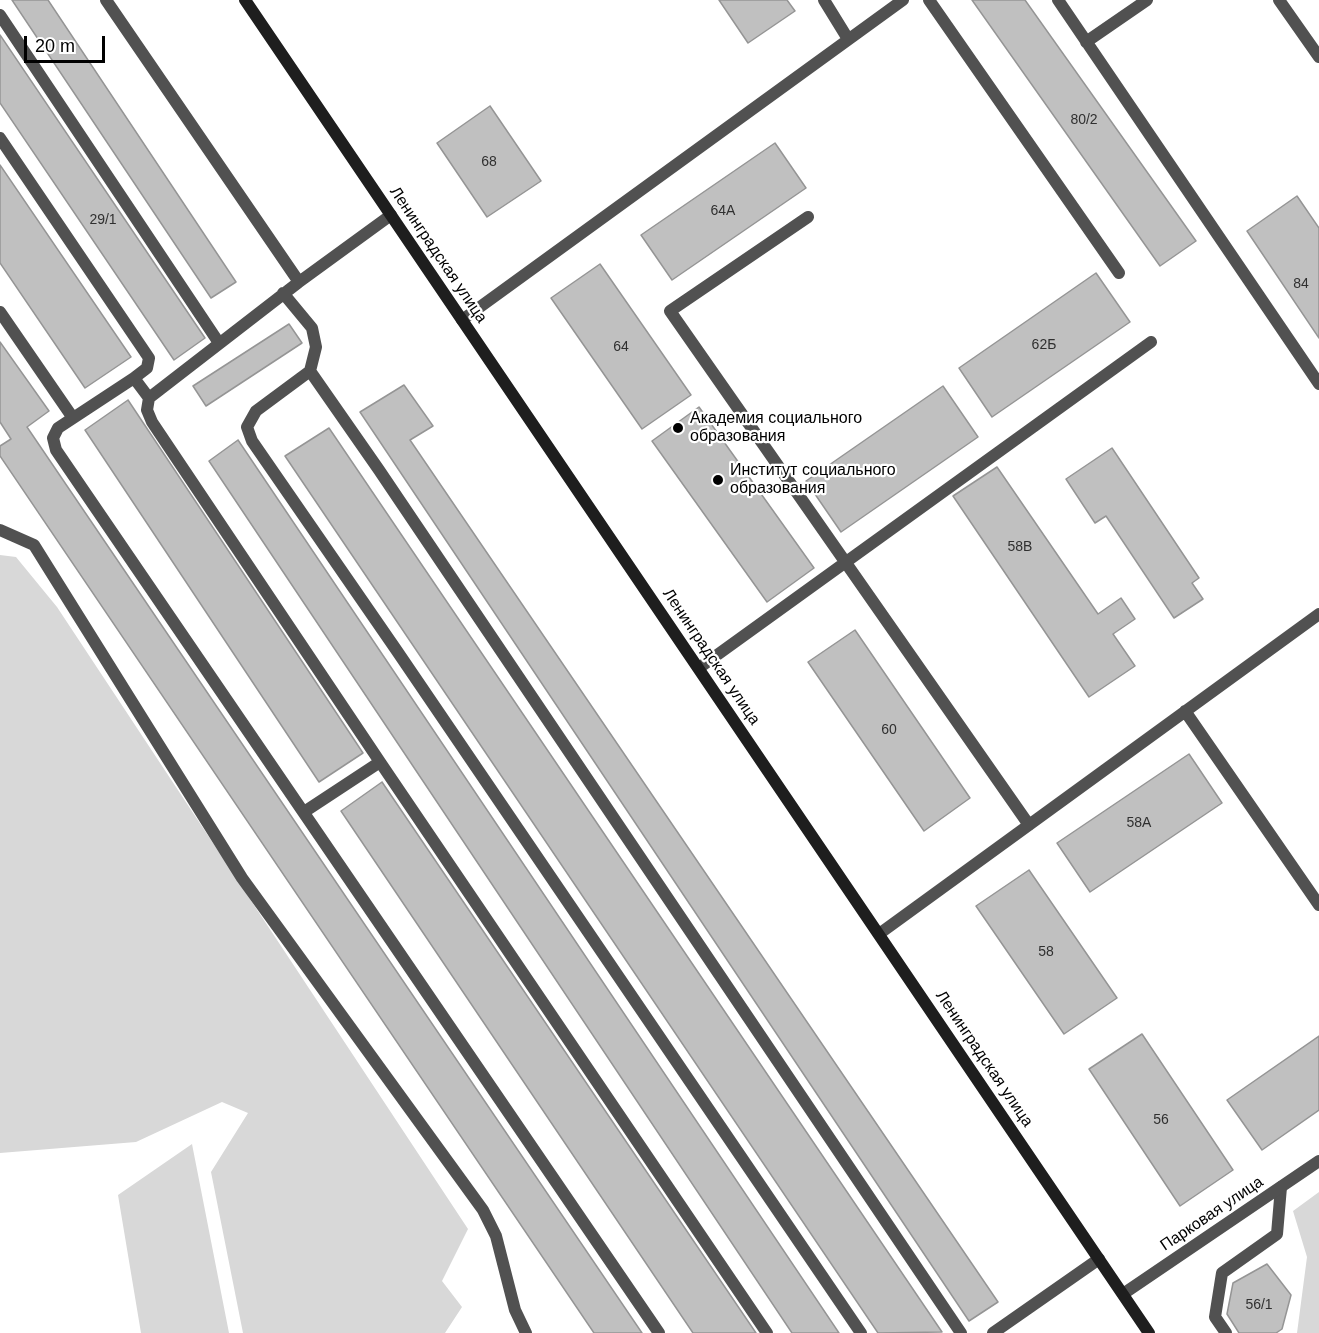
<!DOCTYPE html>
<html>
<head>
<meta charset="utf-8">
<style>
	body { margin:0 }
	#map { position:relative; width:1319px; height:1333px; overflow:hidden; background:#fff; font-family:Helvetica,sans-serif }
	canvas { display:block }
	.scale { position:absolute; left:24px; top:36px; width:81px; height:27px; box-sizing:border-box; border:3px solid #000; border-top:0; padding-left:8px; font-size:18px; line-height:21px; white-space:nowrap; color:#000; -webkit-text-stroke:4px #fff; paint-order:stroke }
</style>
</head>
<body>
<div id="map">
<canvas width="1319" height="1333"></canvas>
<div class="scale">20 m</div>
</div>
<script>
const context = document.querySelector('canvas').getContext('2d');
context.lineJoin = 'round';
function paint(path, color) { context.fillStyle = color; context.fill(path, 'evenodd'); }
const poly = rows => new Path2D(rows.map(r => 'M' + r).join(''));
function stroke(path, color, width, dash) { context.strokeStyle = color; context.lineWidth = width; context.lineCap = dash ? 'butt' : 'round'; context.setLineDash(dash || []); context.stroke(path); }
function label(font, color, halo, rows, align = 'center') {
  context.font = font + ' Helvetica,sans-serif'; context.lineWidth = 4.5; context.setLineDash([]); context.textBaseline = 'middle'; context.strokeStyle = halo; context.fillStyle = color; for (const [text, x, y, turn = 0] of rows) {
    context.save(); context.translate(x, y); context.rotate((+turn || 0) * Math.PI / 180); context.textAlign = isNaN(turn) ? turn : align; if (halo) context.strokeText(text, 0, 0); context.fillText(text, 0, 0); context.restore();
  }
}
const green = poly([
	[0,555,16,557,57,607,468,1229,442,1281,462,1307,445,1333,243,1333,211,1172,248,1113,222,1102,136,1142,0,1153],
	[192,1144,229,1333,141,1333,118,1195],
	[1319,1192,1319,1333,1297,1333,1307,1257,1293,1211]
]);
const building = poly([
	[12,0,48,0,236,282,211,298,12,0],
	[719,0,787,0,795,11,748,43,719,0],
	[972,0,1025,0,1196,241,1160,266,972,0],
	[0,35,205,338,174,360,0,103,0,35],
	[490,106,541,181,487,217,437,143,490,106],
	[775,143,806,188,672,280,641,235,775,143],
	[0,165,131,357,85,388,0,263,0,165],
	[1297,196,1319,228,1319,338,1247,231,1297,196],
	[600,264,691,395,642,429,551,298,600,264],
	[1096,273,1130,322,992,417,959,368,1096,273],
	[289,324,302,343,206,406,193,386,289,324],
	[0,342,49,411,27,427,642,1333,594,1333,0,456,0,446,11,439,0,422,0,342],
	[404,385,433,426,410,440,998,1302,969,1321,360,412,404,385],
	[943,386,978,437,841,532,806,481,943,386],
	[128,400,363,753,319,782,85,430,128,400],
	[699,407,814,568,767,602,652,441,699,407],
	[329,428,942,1332,878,1333,285,456,329,428],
	[238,440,839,1333,792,1333,209,461,238,440],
	[1112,448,1199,578,1192,583,1203,599,1174,618,1106,516,1095,523,1066,479,1112,448],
	[997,467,1098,614,1121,598,1135,619,1113,634,1135,666,1089,697,953,496,997,467],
	[855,630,970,798,924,831,808,662,855,630],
	[1189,754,1222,803,1090,892,1057,843,1189,754],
	[382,782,756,1333,693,1333,341,811,382,782],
	[1029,870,1117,998,1064,1034,976,906,1029,870],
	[1142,1034,1233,1170,1180,1206,1089,1069,1142,1034],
	[1319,1036,1319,1110,1262,1150,1227,1100,1319,1036],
	[1267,1264,1291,1295,1282,1329,1276,1333,1239,1333,1227,1314,1233,1283,1267,1264]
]);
const service = poly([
	[106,0,299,282],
	[929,0,1119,273],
	[1058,0,1319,384],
	[1279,0,1319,57],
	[0,15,219,343],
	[1086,42,1147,0],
	[0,138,149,358,147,368,134,378],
	[391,215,299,282,149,398,134,378,58,428,53,438,56,450,659,1333],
	[808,217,670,311,1029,825],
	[283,293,312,328,316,347,310,371,379,470,961,1333],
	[0,312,73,418],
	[310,371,256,411,247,427,252,441,397,651,861,1333],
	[149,398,147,410,152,422,380,762],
	[0,530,34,545,242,878,483,1210,496,1236,515,1310,526,1333],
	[699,668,1151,342],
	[1185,711,1319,905],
	[304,812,380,762,767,1333],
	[879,934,1319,614],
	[993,1333,1099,1259],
	[1226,1333,1215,1317,1222,1273,1277,1234,1281,1187]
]);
const minor = poly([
	[824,0,848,39],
	[462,320,903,0],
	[1123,1294,1319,1161]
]);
const secondary = poly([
	[245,0,1149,1333]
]);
const markers = [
	[678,428,6,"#000"],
	[718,480,6,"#000"]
];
const numberNames = [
	["80/2",1084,120],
	["68",489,162],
	["64А",723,211],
	["29/1",103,220],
	["84",1301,284],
	["62Б",1044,345],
	["64",621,347],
	["58В",1020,547],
	["60",889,730],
	["58А",1139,823],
	["58",1046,952],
	["56",1161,1120],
	["56/1",1259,1305]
];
const streetNames = [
	["Ленинградская улица",438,255,56],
	["Ленинградская улица",711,657,56],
	["Ленинградская улица",984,1059,56],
	["Парковая улица",1212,1214,-34]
];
const poiNames = [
	["Академия социального",690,419],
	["образования",690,437],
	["Институт социального",730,471],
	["образования",730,489]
];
paint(green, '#d8d8d8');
paint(building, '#c0c0c0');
stroke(building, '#959595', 1.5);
stroke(service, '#515151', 12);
stroke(minor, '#515151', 12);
stroke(secondary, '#1e1e1e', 12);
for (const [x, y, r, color] of markers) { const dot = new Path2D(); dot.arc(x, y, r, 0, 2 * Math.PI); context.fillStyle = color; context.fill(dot); stroke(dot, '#fff', 2); }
label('14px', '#303030', null, numberNames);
label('16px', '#000', '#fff', streetNames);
label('16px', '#000', '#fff', poiNames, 'left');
</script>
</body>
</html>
